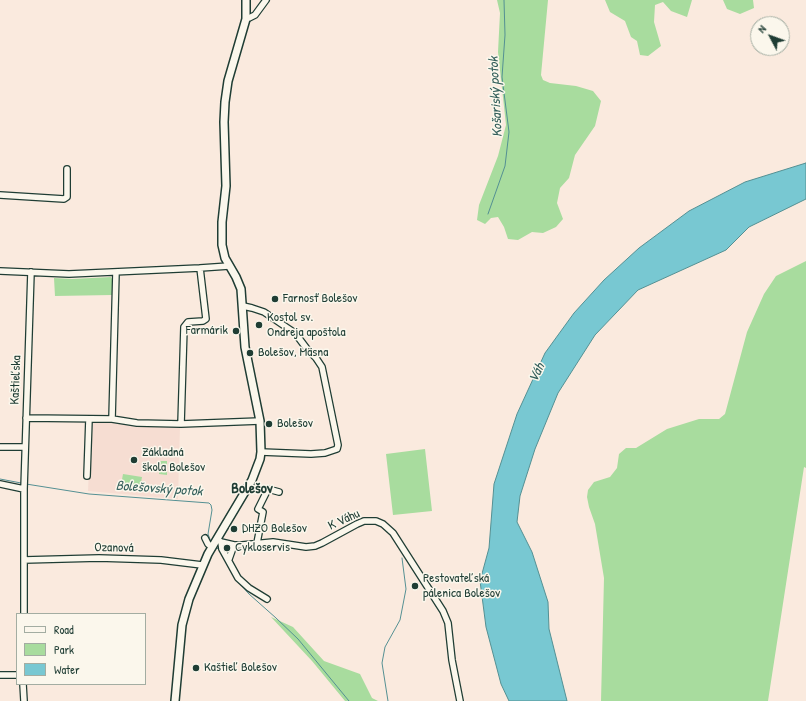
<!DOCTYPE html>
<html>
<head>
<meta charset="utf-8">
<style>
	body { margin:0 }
	#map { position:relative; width:806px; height:701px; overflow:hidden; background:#faeade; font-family:"Patrick Hand",sans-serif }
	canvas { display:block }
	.legend { position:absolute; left:16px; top:613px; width:130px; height:72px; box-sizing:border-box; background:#fbf7ec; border:1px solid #a3ada2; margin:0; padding:5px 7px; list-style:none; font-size:12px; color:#1f3d34 }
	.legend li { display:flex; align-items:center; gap:8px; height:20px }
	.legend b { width:20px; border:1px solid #a3ada2 }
	.north { position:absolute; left:750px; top:16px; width:40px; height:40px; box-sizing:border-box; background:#fbf7ec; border:1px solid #a3ada2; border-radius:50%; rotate:311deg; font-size:11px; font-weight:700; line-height:16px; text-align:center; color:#1f3d34 }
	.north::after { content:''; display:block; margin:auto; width:14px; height:18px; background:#1f3d34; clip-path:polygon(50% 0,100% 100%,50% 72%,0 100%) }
</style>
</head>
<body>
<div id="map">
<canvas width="806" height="701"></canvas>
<ul class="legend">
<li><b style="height:5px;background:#fbf7ec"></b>Road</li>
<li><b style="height:11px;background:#a8dc9e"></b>Park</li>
<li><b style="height:11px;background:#78c8d2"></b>Water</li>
</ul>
<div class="north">N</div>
</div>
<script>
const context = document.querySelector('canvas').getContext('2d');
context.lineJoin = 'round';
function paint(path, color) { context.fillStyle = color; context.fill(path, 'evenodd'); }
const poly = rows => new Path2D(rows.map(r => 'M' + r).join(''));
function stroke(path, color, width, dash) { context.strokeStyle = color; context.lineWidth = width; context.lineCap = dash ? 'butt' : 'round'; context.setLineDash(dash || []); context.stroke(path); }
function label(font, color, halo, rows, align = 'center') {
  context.font = font + ' "Patrick Hand",sans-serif'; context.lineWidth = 3; context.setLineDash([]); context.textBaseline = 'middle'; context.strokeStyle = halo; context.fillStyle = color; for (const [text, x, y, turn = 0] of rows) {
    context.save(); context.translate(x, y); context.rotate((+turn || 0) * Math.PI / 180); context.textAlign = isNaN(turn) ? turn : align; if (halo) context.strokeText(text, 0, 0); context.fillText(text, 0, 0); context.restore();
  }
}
const built = poly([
	[91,423,115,423,133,427,180,427,178,499,88,491]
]);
const green = poly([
	[497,0,548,0,541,75,543,80,550,83,576,86,593,91,601,101,595,126,575,155,569,178,560,188,557,203,563,219,556,227,543,233,532,232,518,240,508,239,504,227,498,217,491,218,485,224,477,220,479,205,498,156,506,125,498,52,500,13],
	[605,0,692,0,687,17,671,11,663,2,655,5,654,22,661,46,648,56,640,55,637,41,631,37,625,21,610,12],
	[723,0,753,0,754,8,740,14,727,9],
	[806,261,806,468,804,467,768,701,601,701,604,578,595,524,589,507,587,497,588,490,594,482,610,477,617,468,619,454,626,448,636,448,667,429,699,419,719,419,725,414,747,332,764,294,776,276],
	[111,277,112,279,112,295,55,296,54,278,72,279],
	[425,449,432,511,393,515,386,454],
	[159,461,167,461,167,475,159,474],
	[123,474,142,477,140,488,121,485],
	[271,617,293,627,324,661,360,674,372,698,378,701,345,701,312,661]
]);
const water = poly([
	[806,163,806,199,749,227,726,250,638,290,595,335,558,393,535,449,520,496,517,522,532,552,548,602,549,629,567,701,509,701,501,684,486,627,480,581,489,548,494,484,517,414,545,353,574,313,604,280,639,248,689,211,745,182,806,163]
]);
const stream = poly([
	[488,214,505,166,509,132,502,77,505,35,504,0],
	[0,479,21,483],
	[26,484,89,494,209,503,211,505,212,510,208,534,211,542],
	[216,547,221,552],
	[231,571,234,576],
	[240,584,249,594,276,618,298,639,349,701],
	[388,701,382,663,385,647,400,620,406,589,402,558]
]);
const minor = poly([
	[246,19,249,18,255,15,266,0],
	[0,195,64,199,67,197,67,169],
	[0,271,69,274,200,268,229,266],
	[243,306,252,308,264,312,286,327,295,333,307,349,316,358,322,367,338,445,337,449,325,453,311,454,261,452],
	[26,418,112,419,137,423,181,424,260,421],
	[112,419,116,272],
	[181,424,184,327,188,322,203,321,206,319,200,268],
	[0,447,25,447],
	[87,476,89,419],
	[0,484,24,489,24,614],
	[24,489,31,272],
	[205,538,208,544,212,547],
	[217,539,221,542,234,545,242,545,273,542,306,547,315,546,322,543,357,524,364,521,376,521,383,524,393,533,443,611,448,623,452,660,460,701],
	[221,542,222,549,238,578,249,588,267,599],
	[257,543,263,512,258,509,268,489,279,492],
	[229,559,234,545],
	[24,560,99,558,161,560,202,565],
	[0,675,17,675],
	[23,684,24,701]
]);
const major = poly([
	[175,701,182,625,189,599,208,554,252,480,260,459,261,452,260,421,245,347,241,289,236,277,225,258,222,245,222,222,226,186,224,122,225,102,228,81,246,19,246,0]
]);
const markers = [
	[275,299,4,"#1f3d34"],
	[259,325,4,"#1f3d34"],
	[236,331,4,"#1f3d34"],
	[250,353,4,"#1f3d34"],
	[269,424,4,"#1f3d34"],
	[134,460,4,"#1f3d34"],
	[234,529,4,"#1f3d34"],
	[227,548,4,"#1f3d34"],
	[415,586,4,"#1f3d34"],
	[196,668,4,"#1f3d34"]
];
const poiNames = [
	["Farnosť Bolešov",283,299],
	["Kostol sv.",267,318],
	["Ondreja apoštola",267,333],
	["Farmárik",228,331,"right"],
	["Bolešov, Mäsna",258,353],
	["Bolešov",277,424],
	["Základná",142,453],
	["škola Bolešov",142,468],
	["DHZO Bolešov",242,529],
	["Cykloservis",235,548],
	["Pestovateľská",423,579],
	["pálenica Bolešov",423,594],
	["Kaštieľ Bolešov",204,668]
];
const streetNames = [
	["Kaštieľska",16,380,-88],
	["K Váhu",344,520,-25],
	["Ozanová",114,548,1]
];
const waterNames = [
	["Košariský potok",496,97,-93],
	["Váh",537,373,-64],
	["Bolešovský potok",159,489,4]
];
const quarterNames = [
	["Bolešov",252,489]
];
paint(built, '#f6ddd2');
paint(green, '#a8dc9e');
paint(water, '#78c8d2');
stroke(water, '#549093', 1);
stroke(stream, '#549093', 1);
stroke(minor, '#1f3d34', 8);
stroke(major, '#1f3d34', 10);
stroke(minor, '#fbf7ec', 5.5);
stroke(major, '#fbf7ec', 7);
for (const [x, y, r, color] of markers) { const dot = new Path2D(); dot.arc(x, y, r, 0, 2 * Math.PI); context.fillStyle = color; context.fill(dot); stroke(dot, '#fbf7ec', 1.5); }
label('13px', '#1f3d34', '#fbf7ec', poiNames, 'left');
label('13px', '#1f3d34', '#fbf7ec', streetNames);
label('italic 14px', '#35605c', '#fbf7ec', waterNames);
label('bold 15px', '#1f3d34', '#fbf7ec', quarterNames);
</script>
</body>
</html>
